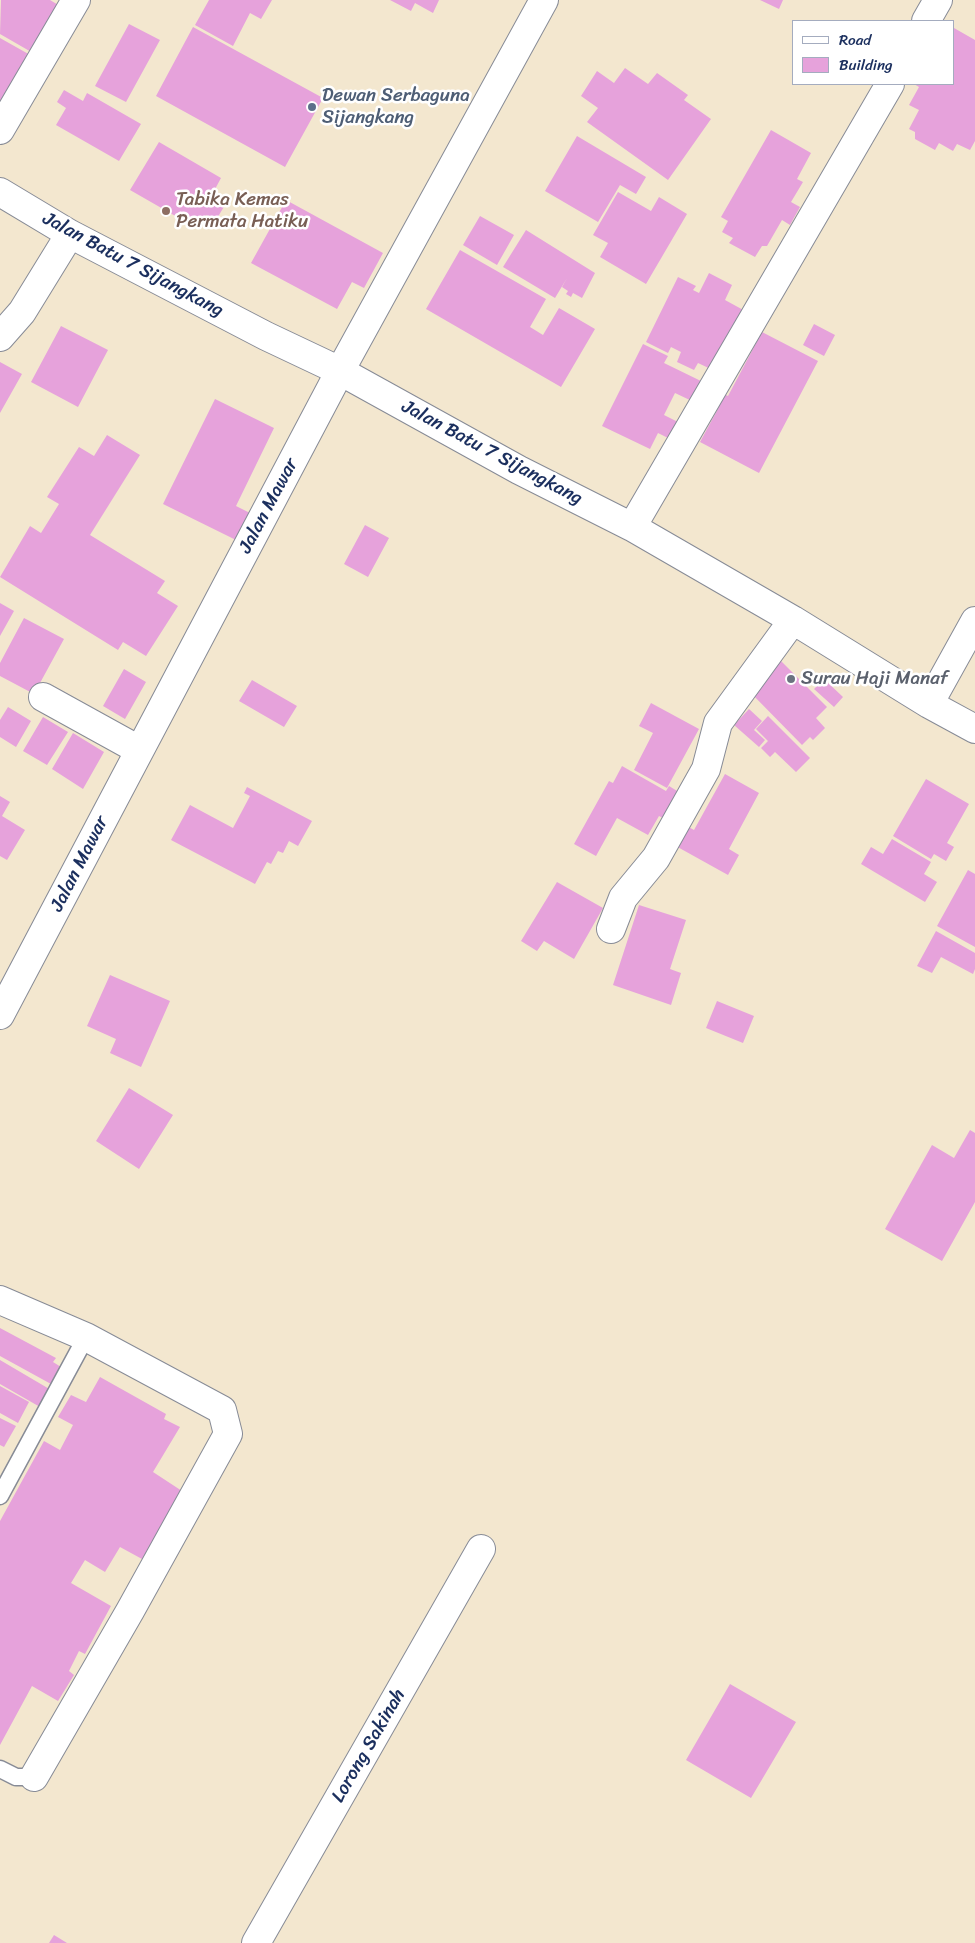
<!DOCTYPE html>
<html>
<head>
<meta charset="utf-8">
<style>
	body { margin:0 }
	#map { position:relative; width:975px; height:1943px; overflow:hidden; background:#f3e7cf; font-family:Sriracha,sans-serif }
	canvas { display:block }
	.legend { position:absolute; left:792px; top:20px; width:162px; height:65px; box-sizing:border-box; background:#fff; border:1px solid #a4acbf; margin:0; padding:6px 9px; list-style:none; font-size:15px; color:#1b2f5e }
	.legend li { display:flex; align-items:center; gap:10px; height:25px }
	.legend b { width:25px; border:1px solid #a4acbf }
</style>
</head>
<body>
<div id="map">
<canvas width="975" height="1943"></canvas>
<ul class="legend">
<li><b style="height:6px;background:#fff"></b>Road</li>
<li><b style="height:14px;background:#e6a2db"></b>Building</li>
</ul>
</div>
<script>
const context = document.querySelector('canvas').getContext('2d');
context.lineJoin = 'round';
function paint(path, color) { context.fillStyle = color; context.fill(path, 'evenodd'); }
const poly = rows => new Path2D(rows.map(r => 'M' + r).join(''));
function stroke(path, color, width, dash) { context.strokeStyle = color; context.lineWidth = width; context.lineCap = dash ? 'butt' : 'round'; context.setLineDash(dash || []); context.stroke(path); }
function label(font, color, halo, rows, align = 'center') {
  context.font = font + ' Sriracha,sans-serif'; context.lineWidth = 5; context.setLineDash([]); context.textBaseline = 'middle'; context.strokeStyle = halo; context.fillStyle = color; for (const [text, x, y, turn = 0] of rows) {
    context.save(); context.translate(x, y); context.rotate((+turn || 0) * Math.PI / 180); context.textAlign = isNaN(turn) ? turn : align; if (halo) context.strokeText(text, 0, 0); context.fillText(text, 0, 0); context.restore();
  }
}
const building = poly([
	[1,0,50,0,60,6,33,53,0,34],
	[209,0,272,0,261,19,250,13,233,46,195,25],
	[390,0,439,0,433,13,415,3,411,11],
	[760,0,783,0,779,9],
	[129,24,160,40,126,102,95,86],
	[193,27,323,98,285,167,156,96],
	[954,28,975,40,975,141,970,150,957,144,953,151,939,143,935,150,915,139,915,132,909,129,919,110,909,105,919,87,914,84,954,84],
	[0,38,32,56,4,104,0,102],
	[625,68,648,84,657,73,688,95,684,100,711,119,668,180,587,122,598,108,581,96,597,71,614,83],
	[64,90,83,101,87,93,141,124,119,161,56,125,66,108,57,102],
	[771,130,811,153,797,179,803,182,791,202,800,207,790,225,782,220,767,246,762,246,755,257,729,243,733,238,722,232,728,221,721,217],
	[577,136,646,177,636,194,620,185,598,222,545,191],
	[159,142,221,178,214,191,228,200,216,220,206,215,198,229,130,190],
	[618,192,651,211,659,197,687,214,646,284,600,257,608,243,593,235],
	[286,200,383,253,364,288,352,282,337,309,251,263],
	[480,216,514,235,497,265,463,245],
	[526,230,595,273,582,298,573,293,571,297,566,294,568,291,562,287,567,278,555,298,503,267],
	[460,250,546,299,530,327,543,335,559,308,595,329,561,387,426,309],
	[709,273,732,285,725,300,747,312,717,372,698,363,694,370,677,362,681,352,671,347,668,353,646,342,678,277,696,286,693,290,699,293],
	[814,324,835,335,824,356,803,345],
	[61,326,108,350,78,407,31,382],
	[762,332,818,361,759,473,700,442,719,407,712,403,718,391,728,396],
	[643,344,668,356,664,363,703,382,694,402,675,393,664,415,680,423,672,440,658,433,650,449,602,426],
	[0,362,22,374,0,413],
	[215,399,274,428,236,506,252,514,238,541,163,504],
	[107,435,140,455,90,535,165,581,157,593,178,606,146,656,123,642,118,650,0,577,30,526,41,533,59,504,47,497,79,447,94,456],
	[365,525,389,538,368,577,344,564],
	[0,603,14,611,0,636],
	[24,618,64,639,34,694,0,676,0,663],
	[779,659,827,707,816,718,825,728,813,740,810,737,802,745,748,690],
	[124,669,146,682,125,719,103,706],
	[824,679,843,697,834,707,814,689],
	[252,680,297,706,284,727,239,701],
	[651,703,699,729,667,788,634,770,653,733,639,726],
	[8,707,31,721,16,747,0,737,0,720],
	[749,709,762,721,754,730,765,740,759,747,734,725],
	[768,716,810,758,796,772,775,752,770,757,761,748,768,741,756,729],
	[43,717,68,732,47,765,23,751],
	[73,733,104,752,83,789,52,769],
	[622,766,666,791,669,786,682,794,667,820,659,816,648,835,617,818,596,856,574,844,609,781,613,783],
	[725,774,759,793,729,849,739,855,728,875,674,845,685,825,694,830],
	[926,779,969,804,947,843,954,847,946,861,934,854,931,859,893,836],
	[247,787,312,821,298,846,289,841,283,853,278,851,271,864,267,862,255,884,171,840,190,805,233,828,250,796,244,793],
	[0,796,10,802,2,816,25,830,7,860,0,856],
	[892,839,931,862,924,874,937,882,925,902,861,864,871,847,883,854],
	[968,870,975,874,975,947,937,926],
	[557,882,603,908,574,959,544,941,537,951,521,941],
	[639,905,686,920,670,969,681,973,671,1005,613,985],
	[936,931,975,953,975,969,973,974,941,957,932,973,917,966],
	[110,975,170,1001,141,1067,110,1053,116,1039,87,1026],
	[717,1001,754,1016,743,1043,706,1028],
	[129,1088,173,1115,139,1169,96,1141],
	[970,1130,975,1133,975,1202,942,1261,885,1229,932,1145,954,1158],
	[0,1328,56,1358,53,1362,61,1367,51,1384,0,1356],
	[0,1360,51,1390,40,1407,0,1384],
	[100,1377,166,1414,164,1419,180,1427,153,1472,182,1491,142,1559,120,1547,105,1572,85,1560,71,1583,111,1606,85,1654,79,1651,69,1671,74,1675,58,1701,32,1686,0,1745,0,1521,44,1441,60,1450,73,1425,58,1417,71,1395,86,1402],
	[0,1386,29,1402,18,1423,0,1413],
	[0,1418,16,1426,4,1447,0,1445],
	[730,1684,796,1722,751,1798,686,1760],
	[54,1935,67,1943,49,1943]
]);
const service = poly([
	[0,1496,86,1337],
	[0,1769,16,1777,34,1777]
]);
const minor = poly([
	[926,21,938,0],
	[0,130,76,0],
	[0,192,70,234,266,336,340,371,519,470,632,527,793,620,929,704,975,729],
	[0,337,22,312,70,234],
	[632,527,890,84],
	[43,697,139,750],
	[929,704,975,621],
	[611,929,623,898,656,858,706,769,718,723,793,620],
	[0,1300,86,1337,222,1410,228,1434,130,1611,34,1777],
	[256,1943,481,1549]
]);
const tertiary = poly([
	[0,1015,340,371,544,0]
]);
const markers = [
	[312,107,5,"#5c6f8a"],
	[166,211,5,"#8d6e63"],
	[791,679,5,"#6b7280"]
];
const serviceNames = [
	["Dewan Serbaguna",322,96],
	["Sijangkang",322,118]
];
const educationNames = [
	["Tabika Kemas",176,200],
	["Permata Hatiku",176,222]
];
const streetNames = [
	["Jalan Batu 7 Sijangkang",133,265,28],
	["Jalan Batu 7 Sijangkang",492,453,28],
	["Jalan Mawar",269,506,-62],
	["Jalan Mawar",80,864,-63],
	["Lorong Sakinah",369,1746,-60]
];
const worshipNames = [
	["Surau Haji Manaf",801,679]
];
paint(building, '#e6a2db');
stroke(service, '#878b96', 19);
stroke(minor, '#878b96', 30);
stroke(tertiary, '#878b96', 30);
stroke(service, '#fff', 16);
stroke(minor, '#fff', 28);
stroke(tertiary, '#fff', 28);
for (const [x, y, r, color] of markers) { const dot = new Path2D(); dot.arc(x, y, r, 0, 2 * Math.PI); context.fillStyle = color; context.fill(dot); stroke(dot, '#fff', 2); }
label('19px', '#4e5e75', '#fff', serviceNames, 'left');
label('19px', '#785e54', '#fff', educationNames, 'left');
label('19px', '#1b2f5e', '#fff', streetNames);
label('19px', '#5b616d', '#fff', worshipNames, 'left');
</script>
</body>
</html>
